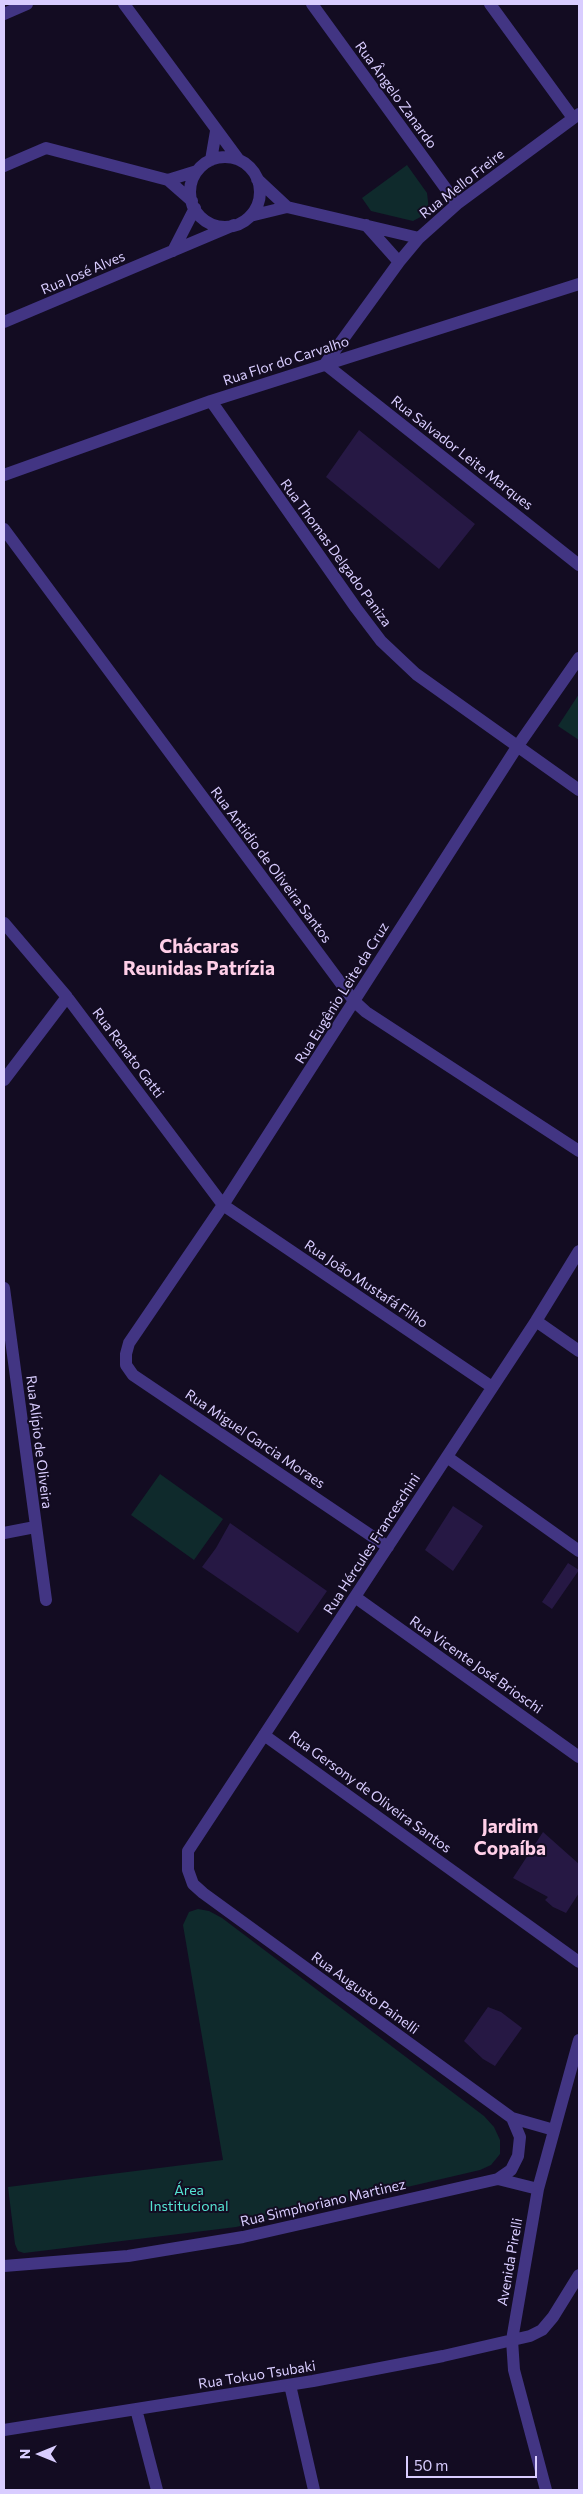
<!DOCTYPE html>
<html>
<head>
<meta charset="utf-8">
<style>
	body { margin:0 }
	#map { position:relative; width:583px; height:2494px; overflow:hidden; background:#130c22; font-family:Commissioner,sans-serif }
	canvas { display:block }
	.frame { position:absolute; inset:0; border:5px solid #d9cdff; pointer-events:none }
	.north { position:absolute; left:15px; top:2429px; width:50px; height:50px; -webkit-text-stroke:4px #130c22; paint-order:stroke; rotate:270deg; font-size:14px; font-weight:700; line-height:20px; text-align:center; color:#d9cdff }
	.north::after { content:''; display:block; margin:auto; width:18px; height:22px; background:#d9cdff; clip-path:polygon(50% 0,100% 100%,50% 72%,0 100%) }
	.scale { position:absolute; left:406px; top:2456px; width:131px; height:22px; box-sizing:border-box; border:2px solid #d9cdff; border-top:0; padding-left:6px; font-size:15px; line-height:18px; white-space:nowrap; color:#d9cdff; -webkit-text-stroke:4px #130c22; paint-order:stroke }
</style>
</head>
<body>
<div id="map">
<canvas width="583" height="2494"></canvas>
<div class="frame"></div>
<div class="north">N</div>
<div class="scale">50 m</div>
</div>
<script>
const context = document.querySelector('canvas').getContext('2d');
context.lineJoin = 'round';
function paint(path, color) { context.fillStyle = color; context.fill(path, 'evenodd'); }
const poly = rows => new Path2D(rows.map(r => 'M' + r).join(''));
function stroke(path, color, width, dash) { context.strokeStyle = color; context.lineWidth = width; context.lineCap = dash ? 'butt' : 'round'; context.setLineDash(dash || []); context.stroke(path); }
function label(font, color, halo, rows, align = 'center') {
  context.font = font + ' Commissioner,sans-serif'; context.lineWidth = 4; context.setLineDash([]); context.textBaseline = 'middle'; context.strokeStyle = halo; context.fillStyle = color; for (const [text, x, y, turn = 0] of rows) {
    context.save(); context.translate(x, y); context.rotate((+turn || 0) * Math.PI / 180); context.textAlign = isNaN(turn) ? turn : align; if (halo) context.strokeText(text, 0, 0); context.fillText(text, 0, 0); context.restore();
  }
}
const green = poly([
	[407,165,427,193,429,210,426,214,413,221,371,211,362,198],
	[579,694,579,740,558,726],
	[160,1474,223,1519,194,1560,131,1515],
	[198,1909,209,1911,222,1918,484,2116,494,2127,500,2140,500,2154,491,2165,480,2170,236,2227,24,2253,18,2251,15,2244,8,2187,223,2160,183,1925,189,1912]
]);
const building = poly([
	[359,430,475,524,439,569,326,477],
	[453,1506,483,1526,453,1571,425,1550],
	[230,1523,327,1591,298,1633,202,1567,216,1548],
	[568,1563,579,1570,552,1609,542,1602],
	[543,1832,579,1864,579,1893,566,1913,553,1907,545,1900,548,1897,513,1878],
	[488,2007,501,2012,522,2028,495,2066,483,2059,464,2041]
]);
const minor = poly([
	[124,4,239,160],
	[312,4,457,204],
	[490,4,573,118],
	[4,14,27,4],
	[579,114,457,204,419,238,399,262,325,364,579,565],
	'190 192a35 35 0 1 1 70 0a35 35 0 1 1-70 0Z',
	[211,160,216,131],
	[4,166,46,148,168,180,192,201],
	[257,179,287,207],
	[168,180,197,171],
	[250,216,287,207,419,238],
	[366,225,399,262],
	[173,251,195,208],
	[4,322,234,225],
	[211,401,356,608,381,641,416,674,579,790],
	[4,475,211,401,579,284],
	[4,529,354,1001,366,1012,579,1151],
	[4,923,67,997,223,1205,492,1387],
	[4,1080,67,997],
	[4,1288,46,1600],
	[536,1321,579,1351],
	[447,1457,579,1551],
	[4,1533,35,1527],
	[388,1547,133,1375,126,1365,126,1354,129,1343,223,1205,517,747,579,658],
	[355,1597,579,1757],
	[264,1735,579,1962],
	[554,2130,512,2118,203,1893,193,1884,188,1870,188,1851,536,1321,579,1251],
	[498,2179,538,2189],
	[4,2266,128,2256,243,2237,498,2179,511,2170,518,2156,520,2137,512,2118],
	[290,2385,314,2490],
	[136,2409,157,2490],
	[4,2430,313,2381,443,2356,530,2336,542,2330,553,2317,579,2275],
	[546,2490,514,2370,512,2340,538,2189,579,2040]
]);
const streetNames = [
	["Rua Ângelo Zanardo",396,95,54],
	["Rua Mello Freire",462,184,-38],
	["Rua José Alves",83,273,-23],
	["Rua Flor do Carvalho",286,361,-18],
	["Rua Salvador Leite Marques",462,453,38],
	["Rua Thomas Delgado Paniza",336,553,54],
	["Rua Antidio de Oliveira Santos",271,865,53],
	["Rua Eugênio Leite da Cruz",342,993,-58],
	["Rua Renato Gatti",128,1053,53],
	["Rua João Mustafá Filho",366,1284,34],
	["Rua Miguel Garcia Moraes",255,1439,34],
	["Rua Alípio de Oliveira",39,1442,83],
	["Rua Hércules Franceschini",372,1544,-57],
	["Rua Vicente José Brioschi",476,1665,35],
	["Rua Gersony de Oliveira Santos",370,1792,36],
	["Rua Augusto Painelli",365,1993,36],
	["Rua Simphoriano Martinez",323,2203,-13],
	["Avenida Pirelli",510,2262,-80],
	["Rua Tokuo Tsubaki",257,2375,-9]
];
const parkNames = [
	["Área",189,2190],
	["Institucional",189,2206]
];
const districtNames = [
	["Chácaras",199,947],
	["Reunidas Patrízia",199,969],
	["Jardim",510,1827],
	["Copaíba",510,1849]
];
paint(green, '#0f2a2c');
paint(building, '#261844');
stroke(minor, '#423583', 12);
label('14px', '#d9cdff', '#130c22', streetNames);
label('14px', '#55e4d2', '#130c22', parkNames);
label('bold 19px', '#ffcfe8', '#130c22', districtNames);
</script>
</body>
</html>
